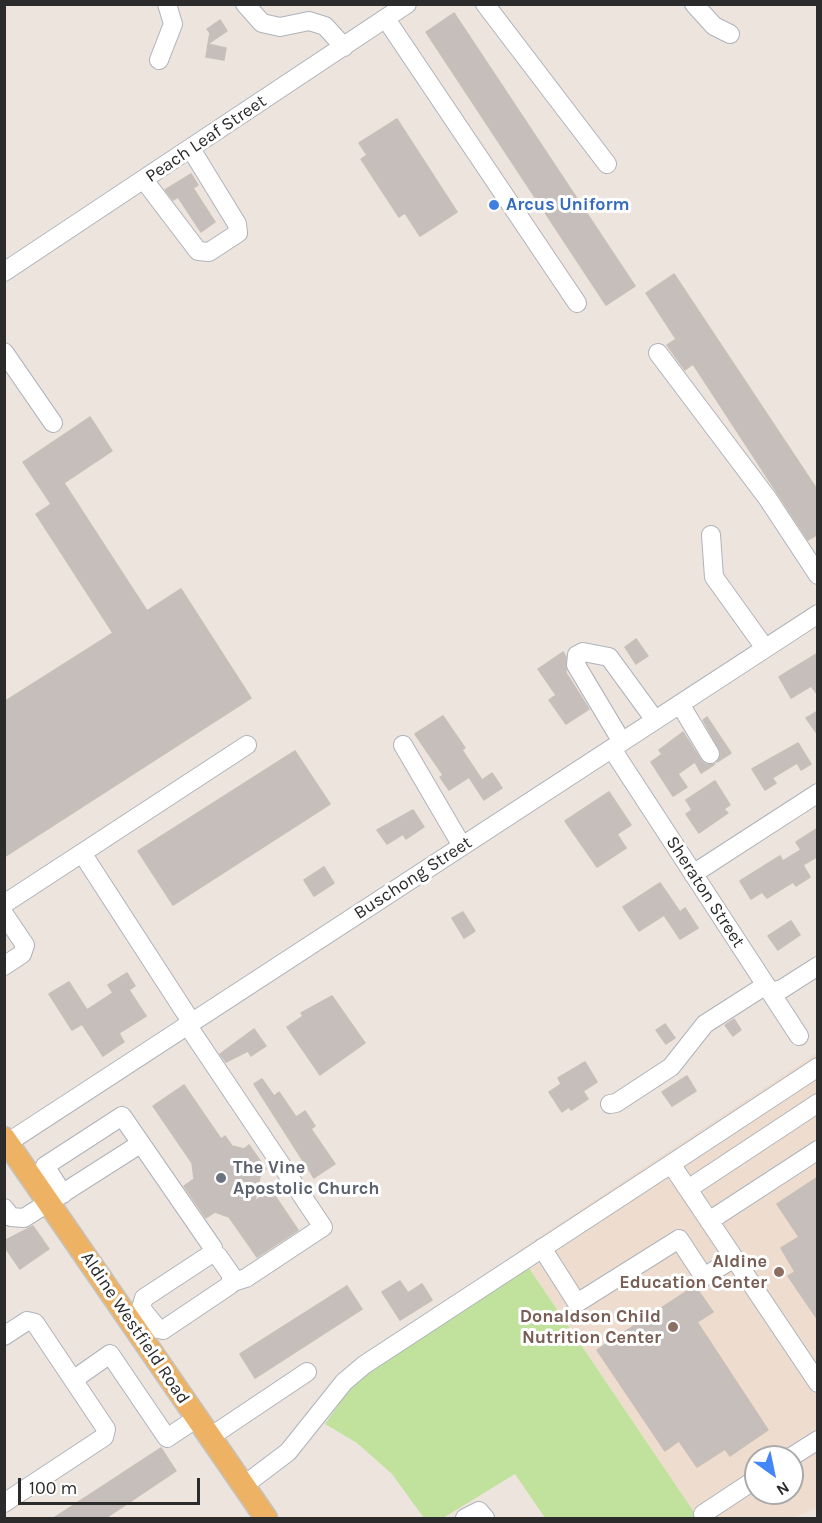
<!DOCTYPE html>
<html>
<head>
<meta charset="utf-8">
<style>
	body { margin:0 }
	#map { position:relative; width:822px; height:1523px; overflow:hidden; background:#ede4de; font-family:Karla,sans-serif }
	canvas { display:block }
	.frame { position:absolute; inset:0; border:6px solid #2b2b2b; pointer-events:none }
	.north { position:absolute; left:744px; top:1445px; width:60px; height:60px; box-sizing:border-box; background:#fff; border:2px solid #aaa; border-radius:50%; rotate:147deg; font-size:16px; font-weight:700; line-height:24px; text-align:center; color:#2b2b2b }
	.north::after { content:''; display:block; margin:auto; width:21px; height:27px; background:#4386f5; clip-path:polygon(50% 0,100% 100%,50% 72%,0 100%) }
	.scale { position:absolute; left:18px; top:1478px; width:182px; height:27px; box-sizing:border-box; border:3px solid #2b2b2b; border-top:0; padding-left:8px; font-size:18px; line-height:21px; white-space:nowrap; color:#2b2b2b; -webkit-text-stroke:4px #fff; paint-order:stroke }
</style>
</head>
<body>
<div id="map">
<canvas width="822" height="1523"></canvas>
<div class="frame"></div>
<div class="north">N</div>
<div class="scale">100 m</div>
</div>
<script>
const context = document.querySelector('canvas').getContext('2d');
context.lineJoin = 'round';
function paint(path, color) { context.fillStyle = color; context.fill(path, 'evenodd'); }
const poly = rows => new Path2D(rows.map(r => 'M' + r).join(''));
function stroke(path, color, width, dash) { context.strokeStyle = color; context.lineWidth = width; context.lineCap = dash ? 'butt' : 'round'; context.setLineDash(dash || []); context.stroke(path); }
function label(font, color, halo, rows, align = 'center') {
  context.font = font + ' Karla,sans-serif'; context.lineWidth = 6; context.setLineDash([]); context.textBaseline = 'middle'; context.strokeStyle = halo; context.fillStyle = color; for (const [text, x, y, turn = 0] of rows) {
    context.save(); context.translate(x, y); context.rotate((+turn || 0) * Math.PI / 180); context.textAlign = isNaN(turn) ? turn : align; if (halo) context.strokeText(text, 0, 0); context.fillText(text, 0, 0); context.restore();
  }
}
const education = poly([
	[817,1053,817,1508,792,1518,698,1518,518,1251],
	[756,1457,792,1457,792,1493,756,1493]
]);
const green = poly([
	[527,1265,698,1518,545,1518,515,1474,443,1518,424,1518,392,1474,357,1443,325,1424,351,1387,373,1367]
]);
const building = poly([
	[454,13,635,286,606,305,426,32,454,13],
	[220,20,227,31,208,44,210,33,207,29,220,20],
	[208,44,226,48,224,60,206,57,208,44],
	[397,119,457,212,420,236,405,213,399,217,361,159,367,155,359,143,397,119],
	[191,174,198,185,193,188,215,222,201,232,178,197,173,200,165,190,191,174],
	[674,274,818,491,818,534,808,540,693,364,685,370,667,345,676,339,646,293,674,274],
	[90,417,112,451,64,483,147,611,181,589,251,698,4,857,4,702,113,633,36,514,51,504,23,462,90,417],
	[636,639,648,656,636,664,625,647,636,639],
	[563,652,566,657,566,673,589,709,566,724,549,700,556,695,538,669,563,652],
	[818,653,818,695,811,686,791,698,779,677,818,653],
	[818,711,818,735,806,718,818,711],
	[443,716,465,748,462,750,482,780,492,773,502,788,484,800,469,777,449,790,440,777,443,775,415,734,443,716],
	[707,717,731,753,717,762,721,753,703,720,707,717],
	[683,732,701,760,705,764,715,764,701,773,695,762,678,774,687,787,673,796,651,762,662,754,659,750,683,732],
	[798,743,811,764,801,770,797,763,772,778,776,783,765,790,752,769,798,743],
	[295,751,330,804,173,905,138,851,295,751],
	[715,781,730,805,724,809,728,813,699,833,686,814,692,810,686,800,715,781],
	[609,792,631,825,617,834,626,848,597,867,565,821,609,792],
	[413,810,424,827,406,839,403,834,387,844,377,830,413,810],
	[818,828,818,856,803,865,810,877,796,886,793,882,767,898,762,892,751,899,740,881,780,856,783,861,801,850,796,842,818,828],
	[324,867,334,883,314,896,304,880,324,867],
	[660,883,680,912,685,908,698,928,680,939,664,915,639,931,623,907,660,883],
	[463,912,475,931,464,938,452,918,463,912],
	[791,921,800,935,778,950,768,936,791,921],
	[127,973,135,986,129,990,146,1016,119,1033,124,1042,103,1056,82,1024,72,1030,49,994,69,982,87,1010,113,993,108,985,127,973],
	[332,996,365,1043,320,1075,287,1027,303,1016,301,1013,332,996],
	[734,1019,741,1030,733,1036,725,1025,734,1019],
	[665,1024,675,1038,666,1044,656,1030,665,1024],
	[254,1029,266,1046,251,1056,248,1051,226,1062,220,1054,254,1029],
	[585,1062,597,1082,583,1091,588,1099,571,1110,569,1107,562,1112,549,1092,561,1084,558,1078,585,1062],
	[687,1076,696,1091,672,1106,662,1092,687,1076],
	[262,1079,274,1096,279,1092,296,1117,305,1111,315,1126,311,1129,335,1164,314,1178,254,1084,262,1079],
	[184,1085,221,1139,225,1136,232,1146,244,1149,249,1145,266,1169,261,1172,255,1201,271,1190,298,1230,257,1257,229,1217,215,1212,206,1218,184,1186,194,1179,192,1163,153,1106,184,1085],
	[818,1177,818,1320,788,1276,795,1272,781,1248,799,1237,777,1204,818,1177],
	[33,1226,49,1249,20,1269,4,1246,4,1241,33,1226],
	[400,1281,408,1293,422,1284,432,1300,400,1320,382,1292,400,1281],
	[347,1286,362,1309,255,1378,240,1354,347,1286],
	[695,1286,713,1312,697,1322,768,1430,730,1456,725,1449,697,1467,679,1441,665,1451,597,1350,695,1286],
	[161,1448,176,1471,106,1518,54,1518,161,1448]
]);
const minor = poly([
	[245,4,262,23,280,27,309,21,325,26,344,47],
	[485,4,607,164],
	[694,4,714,26,730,34],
	[386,19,577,303],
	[159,60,173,24,167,4],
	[144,180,198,251,209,252,238,233,237,224,191,149],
	[4,272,407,4],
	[4,352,53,423],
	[658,353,768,499,818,575],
	[711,535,714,577,765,648],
	[680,704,710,754],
	[622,742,576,665,577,655,583,652,609,657,655,720],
	[403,745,462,846],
	[612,749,799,1036],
	[82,853,247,745],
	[693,874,818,793],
	[4,904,82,853,192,1023],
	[4,914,25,945,22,954,4,966],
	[771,992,782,989,818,966],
	[188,1026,323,1227,246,1278,230,1283],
	[818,1067,671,1164,818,1383],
	[610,1104,616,1103,671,1067,705,1024,766,985],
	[4,1145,818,614],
	[688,1189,818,1103],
	[63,1194,45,1166,122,1116,213,1248,214,1255],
	[4,1208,11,1217,24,1218,140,1144],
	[709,1221,818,1150],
	[542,1248,577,1303,679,1239,704,1277,734,1258],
	[211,1254,218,1256,232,1276,230,1285,163,1330,158,1329,141,1308,144,1298,211,1254],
	[4,1336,27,1321,35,1323,106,1429,104,1437,4,1503],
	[73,1380,110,1354,167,1438,197,1418],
	[210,1437,307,1372],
	[791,1457,818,1440],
	[243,1486,288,1452,344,1382,364,1365,671,1164],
	[703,1514,756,1479],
	[465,1518,479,1511,485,1518]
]);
const major = poly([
	[4,1138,266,1518]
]);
const markers = [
	[494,205,6,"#3f7fe0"],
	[221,1178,6,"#6b7280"],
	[779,1272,6,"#8d6e63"],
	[673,1327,6,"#8d6e63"]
];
const streetNames = [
	["Peach Leaf Street",206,139,-34],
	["Buschong Street",413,878,-33],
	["Sheraton Street",705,892,57],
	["Aldine Westfield Road",135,1328,56]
];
const shopNames = [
	["Arcus Uniform",506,205]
];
const worshipNames = [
	["The Vine",233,1168],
	["Apostolic Church",233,1189]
];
const educationNames = [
	["Aldine",767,1262],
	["Education Center",767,1283],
	["Donaldson Child",661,1317],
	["Nutrition Center",661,1338]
];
paint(education, '#eeddce');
paint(green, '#c1e29c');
paint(building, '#c5beba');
stroke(building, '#c8bfb8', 1.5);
stroke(minor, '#aeb3bb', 20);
stroke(major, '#c4c4c4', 25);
stroke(minor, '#fff', 18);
stroke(major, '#edb263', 22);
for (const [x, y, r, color] of markers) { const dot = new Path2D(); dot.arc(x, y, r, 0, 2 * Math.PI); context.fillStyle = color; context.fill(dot); stroke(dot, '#fff', 2); }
label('18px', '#2b2b2b', '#fff', streetNames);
label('bold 18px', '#366cbe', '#fff', shopNames, 'left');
label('bold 18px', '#5b616d', '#fff', worshipNames, 'left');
label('bold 18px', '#785e54', '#fff', educationNames, 'right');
</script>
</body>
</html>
